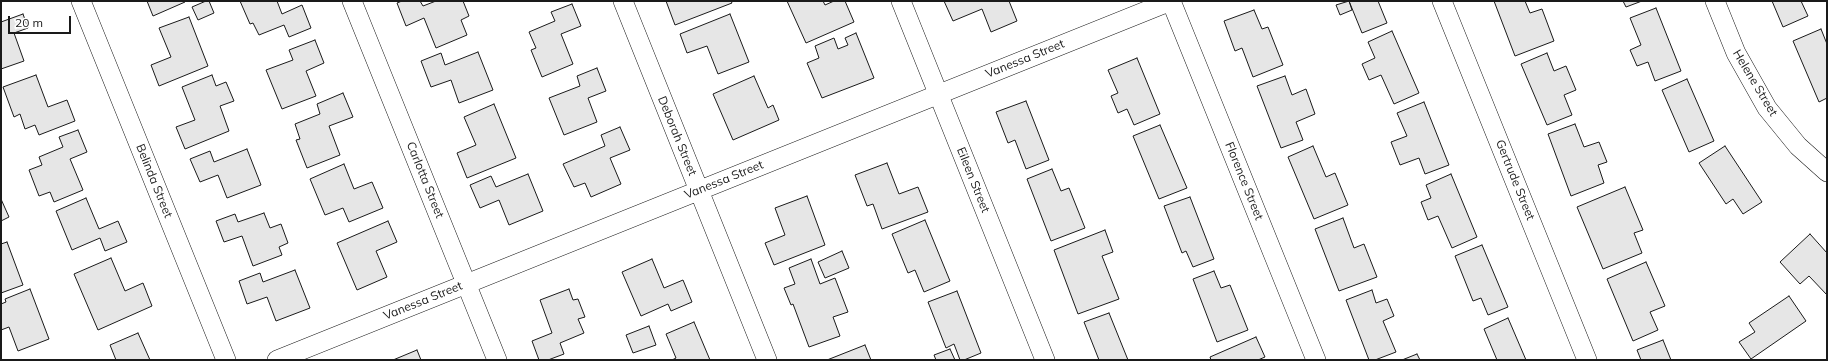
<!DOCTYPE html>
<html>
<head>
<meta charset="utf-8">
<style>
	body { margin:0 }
	#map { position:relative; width:1828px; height:361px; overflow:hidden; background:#fff; font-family:Mulish,sans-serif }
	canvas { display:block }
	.frame { position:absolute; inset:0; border:2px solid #1a1a1a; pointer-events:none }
	.scale { position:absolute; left:8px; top:16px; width:63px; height:18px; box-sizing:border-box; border:2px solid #1a1a1a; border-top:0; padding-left:5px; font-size:12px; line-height:14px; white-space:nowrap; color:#1a1a1a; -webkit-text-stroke:3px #fff; paint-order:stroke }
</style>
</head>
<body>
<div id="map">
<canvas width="1828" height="361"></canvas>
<div class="frame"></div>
<div class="scale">20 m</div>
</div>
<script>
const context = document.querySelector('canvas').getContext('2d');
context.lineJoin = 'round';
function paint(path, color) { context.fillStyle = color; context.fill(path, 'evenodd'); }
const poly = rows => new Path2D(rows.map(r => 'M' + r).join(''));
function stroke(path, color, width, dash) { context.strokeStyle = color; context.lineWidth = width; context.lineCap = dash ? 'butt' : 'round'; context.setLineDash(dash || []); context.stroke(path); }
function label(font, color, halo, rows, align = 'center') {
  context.font = font + ' Mulish,sans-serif'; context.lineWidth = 3; context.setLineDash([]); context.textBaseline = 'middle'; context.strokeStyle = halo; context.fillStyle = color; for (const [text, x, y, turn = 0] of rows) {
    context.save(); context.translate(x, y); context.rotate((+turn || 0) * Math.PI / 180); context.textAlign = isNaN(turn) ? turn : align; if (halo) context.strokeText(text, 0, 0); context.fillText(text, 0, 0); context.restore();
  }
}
const building = poly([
	[147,1,184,1,185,2,153,16,147,1],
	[206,1,209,1,214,13,198,20,192,7,206,1],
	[240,1,277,1,282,14,302,5,311,28,289,37,284,25,259,35,253,23,250,24,240,1],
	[402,1,420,1,423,6,436,1,463,1,469,16,461,20,467,35,436,48,424,18,406,26,397,3,402,1],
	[666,1,731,1,732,3,675,25,666,1],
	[787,1,823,1,825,5,834,1,845,1,854,22,806,43,787,1],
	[944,1,1009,1,1017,21,991,32,982,9,953,21,944,1],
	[1349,1,1378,1,1387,23,1362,33,1349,1],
	[1349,1,1352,10,1340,15,1336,5,1349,1],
	[1494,1,1525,1,1530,13,1542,9,1554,41,1515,56,1494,1],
	[1623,1,1642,1,1626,7,1623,1],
	[1772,1,1801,1,1808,16,1783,27,1772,1],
	[572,4,581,26,561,34,573,64,542,77,531,50,536,48,529,32,555,21,551,12,572,4],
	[1656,8,1681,71,1655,81,1648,62,1637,66,1630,50,1641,45,1630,18,1656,8],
	[1254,10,1262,29,1268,27,1283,65,1253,77,1242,48,1235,51,1224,21,1254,10],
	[23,14,28,28,14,33,24,61,1,69,1,22,23,14],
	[730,14,749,62,718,74,707,46,687,53,680,34,730,14],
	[189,17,208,66,159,86,151,65,171,57,159,28,189,17],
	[1821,29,1827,44,1827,98,1819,102,1793,41,1821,29],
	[1392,31,1419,93,1394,104,1381,75,1369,80,1362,64,1375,58,1368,42,1392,31],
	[856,33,874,78,822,98,807,63,819,58,815,46,834,38,838,49,848,45,845,38,856,33],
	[315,40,324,63,306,71,316,96,282,109,266,70,293,60,289,50,315,40],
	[478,52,493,90,459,103,451,80,431,87,421,61,441,53,445,65,478,52],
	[1547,53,1554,71,1566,66,1576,90,1564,95,1572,115,1547,125,1521,64,1547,53],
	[1137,58,1160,114,1134,125,1127,109,1118,113,1111,96,1118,93,1108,70,1137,58],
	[597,68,606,91,588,98,597,122,564,135,549,98,580,86,577,76,597,68],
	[36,75,48,107,67,100,75,121,39,135,35,125,25,129,20,114,14,117,3,87,36,75],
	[212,75,216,86,226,82,234,101,220,106,229,131,185,149,176,127,195,120,182,87,212,75],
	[754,76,768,108,773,105,779,120,733,140,713,94,754,76],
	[1285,76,1292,95,1306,89,1315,114,1296,122,1303,140,1281,148,1257,86,1285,76],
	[1687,79,1714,141,1689,152,1662,90,1687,79],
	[343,93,353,117,329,126,340,155,307,168,296,140,300,139,295,124,320,114,317,104,343,93],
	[1026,101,1049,160,1026,169,1015,140,1008,143,996,112,1026,101],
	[1424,102,1449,165,1425,174,1419,158,1400,165,1391,142,1407,136,1397,113,1424,102],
	[494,104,516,158,467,178,457,153,476,145,464,117,494,104],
	[1575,124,1584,147,1599,142,1607,162,1598,165,1604,183,1571,196,1548,134,1575,124],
	[1160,125,1187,188,1159,199,1133,136,1160,125],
	[620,127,630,150,610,158,621,184,591,197,585,183,574,187,563,164,605,146,601,135,620,127],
	[78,130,87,152,70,159,83,190,54,202,50,192,39,196,29,170,42,165,39,157,63,147,59,137,78,130],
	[1313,146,1326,177,1335,173,1348,205,1314,219,1288,157,1313,146],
	[1725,146,1762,202,1743,214,1733,199,1726,204,1699,163,1725,146],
	[247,149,261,185,227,198,218,175,200,182,190,159,210,151,214,162,247,149],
	[887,163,899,194,918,187,928,212,882,229,873,204,867,206,855,175,887,163],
	[344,164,354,189,372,182,383,208,349,222,343,208,325,215,310,179,344,164],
	[1052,169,1061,191,1069,188,1085,228,1051,241,1027,179,1052,169],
	[528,174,543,211,509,225,499,200,480,208,470,185,491,176,496,187,528,174],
	[1451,174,1477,237,1452,248,1438,216,1428,220,1421,202,1431,198,1426,185,1451,174],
	[1625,187,1643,230,1634,233,1642,253,1603,269,1577,207,1625,187],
	[807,196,825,245,774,265,765,243,785,235,775,208,807,196],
	[1190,197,1214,259,1193,267,1186,251,1182,253,1164,206,1190,197],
	[86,198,99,229,118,221,127,242,105,251,100,238,72,250,56,211,86,198],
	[1,199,9,217,1,221,1,199],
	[264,213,270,228,281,224,288,243,279,247,282,255,253,266,242,236,224,242,216,221,235,214,238,222,264,213],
	[1343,218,1354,248,1364,244,1377,277,1339,291,1315,229,1343,218],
	[925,220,950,281,924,292,915,270,908,273,892,234,925,220],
	[388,221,397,242,376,251,387,277,357,290,337,243,388,221],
	[1105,230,1113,252,1102,256,1119,299,1078,314,1054,250,1105,230],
	[1810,234,1827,253,1827,295,1809,276,1800,284,1780,262,1810,234],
	[7,242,23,285,1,293,1,244,7,242],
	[1482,245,1508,307,1488,315,1481,298,1473,301,1455,256,1482,245],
	[842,251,849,268,825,278,818,262,842,251],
	[111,258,125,291,143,283,152,306,98,330,74,274,111,258],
	[652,259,664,288,683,280,692,302,671,311,668,304,641,316,622,272,652,259],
	[811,259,820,284,835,278,848,312,833,317,840,336,809,347,793,304,791,305,784,288,795,284,789,268,811,259],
	[1646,262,1665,306,1650,312,1658,330,1633,341,1607,279,1646,262],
	[295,270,310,308,276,321,267,297,247,304,239,281,260,273,263,282,295,270],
	[1214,271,1221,288,1230,285,1248,330,1217,342,1193,279,1214,271],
	[30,289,49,339,18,351,9,327,1,330,1,304,6,302,5,299,30,289],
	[569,289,573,300,578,299,585,317,578,319,584,333,560,343,564,354,548,360,539,360,532,341,552,333,540,300,569,289],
	[1372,290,1376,303,1387,299,1394,316,1383,321,1396,352,1375,360,1369,360,1346,300,1372,290],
	[957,291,981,353,964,360,960,360,954,344,946,348,928,302,957,291],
	[1789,296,1806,321,1751,359,1739,342,1755,332,1749,323,1789,296],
	[1109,313,1128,360,1099,360,1084,322,1109,313],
	[1508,318,1526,360,1497,360,1484,329,1508,318],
	[694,322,710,360,672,360,676,358,666,334,694,322],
	[649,326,656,345,633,353,626,335,649,326],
	[138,333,150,360,116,360,110,345,138,333],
	[1256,337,1265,357,1258,360,1211,360,1210,357,1256,337],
	[1663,340,1671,360,1641,360,1637,350,1663,340],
	[865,345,871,360,827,360,865,345],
	[950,349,955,360,936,360,934,355,950,349],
	[417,350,421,360,393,360,417,350],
	[1417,354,1420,360,1402,360,1417,354]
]);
const street = poly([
	[81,1,226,360],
	[352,1,497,360],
	[623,1,767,360],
	[901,1,1045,360],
	[1171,1,1316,360],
	[1442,1,1587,360],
	[1715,1,1736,53,1767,108,1798,146,1827,172],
	[277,360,1171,1]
]);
const streetNames = [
	["Vanessa Street",1025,59,-22],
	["Helene Street",1755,83,59],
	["Deborah Street",677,136,68],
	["Carlotta Street",425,180,68],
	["Vanessa Street",724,180,-22],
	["Eileen Street",973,180,68],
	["Gertrude Street",1515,180,68],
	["Belinda Street",154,181,68],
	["Florence Street",1244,181,68],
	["Vanessa Street",423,301,-22]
];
paint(building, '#e6e6e6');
stroke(building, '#1a1a1a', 1);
stroke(street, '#1a1a1a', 20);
stroke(street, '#fff', 19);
label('12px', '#1a1a1a', '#fff', streetNames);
</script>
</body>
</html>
